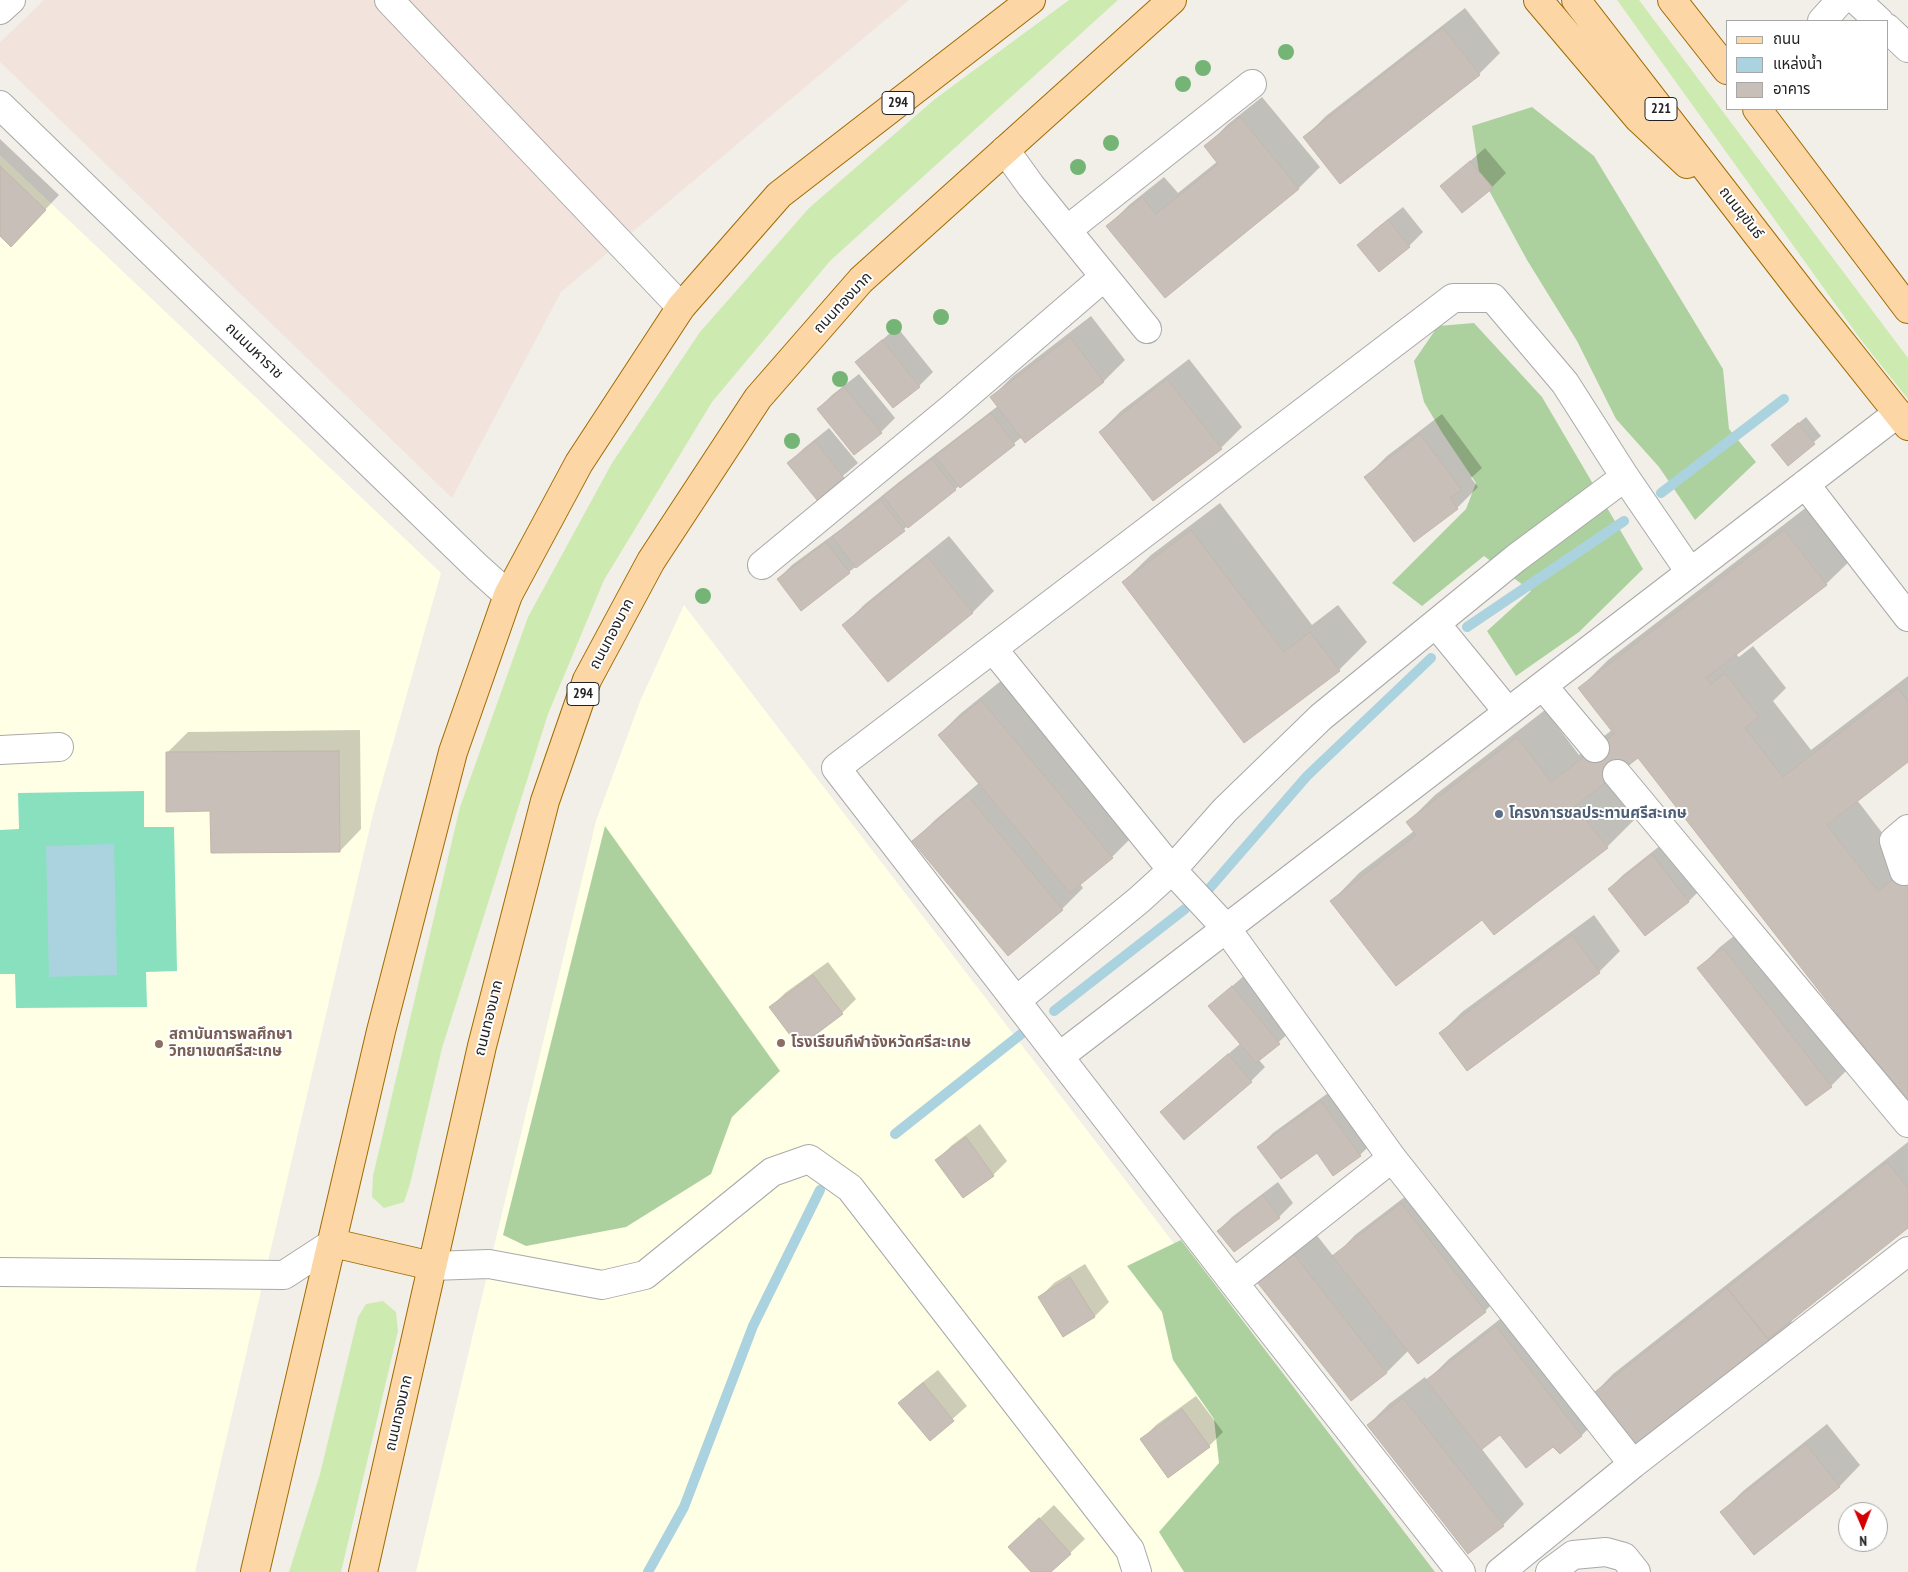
<!DOCTYPE html>
<html>
<head>
<meta charset="utf-8">
<style>
	body { margin:0 }
	#map { position:relative; width:1908px; height:1572px; overflow:hidden; background:#f2efe9; font-family:"PT Sans Narrow","Noto Sans Thai",sans-serif }
	canvas { display:block }
	.legend { position:absolute; left:1726px; top:20px; width:162px; height:90px; box-sizing:border-box; background:#fff; border:1px solid #a7a7a7; margin:0; padding:6px 9px; list-style:none; font-size:15px; color:#222 }
	.legend li { display:flex; align-items:center; gap:10px; height:25px }
	.legend b { width:25px; border:1px solid #a7a7a7 }
	.north { position:absolute; left:1838px; top:1502px; width:50px; height:50px; box-sizing:border-box; background:#fff; border:1px solid #a7a7a7; border-radius:50%; rotate:179deg; font-size:14px; font-weight:700; line-height:20px; text-align:center; color:#222 }
	.north::after { content:''; display:block; margin:auto; width:18px; height:22px; background:#d40000; clip-path:polygon(50% 0,100% 100%,50% 72%,0 100%) }
</style>
</head>
<body>
<div id="map">
<canvas width="1908" height="1572"></canvas>
<ul class="legend">
<li><b style="height:6px;background:#fcd6a4"></b>ถนน</li>
<li><b style="height:14px;background:#aad3df"></b>แหล่งน้ำ</li>
<li><b style="height:14px;background:#c7bfb8"></b>อาคาร</li>
</ul>
<div class="north">N</div>
</div>
<script>
const context = document.querySelector('canvas').getContext('2d');
context.lineJoin = 'round';
function paint(path, color) { context.fillStyle = color; context.fill(path, 'evenodd'); }
const poly = rows => new Path2D(rows.map(r => 'M' + r).join(''));
function stroke(path, color, width, dash) { context.strokeStyle = color; context.lineWidth = width; context.lineCap = dash ? 'butt' : 'round'; context.setLineDash(dash || []); context.stroke(path); }
function label(font, color, halo, rows, align = 'center') {
  context.font = font + ' "PT Sans Narrow","Noto Sans Thai",sans-serif'; context.lineWidth = 4; context.setLineDash([]); context.textBaseline = 'middle'; context.strokeStyle = halo; context.fillStyle = color; for (const [text, x, y, turn = 0] of rows) {
    context.save(); context.translate(x, y); context.rotate((+turn || 0) * Math.PI / 180); context.textAlign = isNaN(turn) ? turn : align; if (halo) context.strokeText(text, 0, 0); context.fillText(text, 0, 0); context.restore();
  }
}
const education = poly([
	[0,155,441,573,373,814,195,1572,0,1572],
	[684,605,1426,1572,416,1572,596,821,641,699]
]);
const military = poly([
	[44,0,909,0,561,292,452,498,0,62,0,42]
]);
const grass = poly([
	[1069,0,1118,0,830,261,712,402,604,580,548,714,442,1048,410,1184,404,1202,384,1208,372,1197,373,1176,460,807,528,617,612,463,700,332,809,208,935,99],
	[1617,0,1639,0,1908,358,1908,399,1861,340],
	[383,1301,396,1312,398,1331,341,1572,289,1572,320,1474,358,1317,366,1304]
]);
const forest = poly([
	[1532,107,1594,156,1723,369,1729,429,1756,462,1695,520,1659,467,1616,419,1577,341,1527,260,1479,172,1472,126],
	[1474,323,1542,397,1643,569,1579,632,1516,676,1487,631,1531,591,1484,556,1422,606,1392,583,1466,509,1476,483,1443,434,1424,402,1414,361,1438,326],
	[605,826,780,1071,732,1117,711,1174,626,1227,526,1246,503,1235],
	[1181,1240,1435,1572,1184,1572,1159,1532,1219,1463,1214,1419,1173,1360,1162,1312,1127,1266]
]);
const pitch = poly([
	[144,791,144,827,174,827,177,971,146,972,147,1007,16,1008,15,974,0,974,0,830,19,829,18,793]
]);
const water = poly([
	[114,844,117,975,49,977,46,846]
]);
const shadow = poly([
	[1465,8,1500,53,1479,74,1305,137,1326,116],
	[1262,97,1320,167,1299,188,1165,296,1108,226,1129,205,1164,177,1178,193,1218,161,1206,147,1227,125],
	[0,139,59,195,25,231,0,235],
	[1485,148,1506,173,1492,187,1442,186],
	[1403,207,1423,232,1409,246,1379,270,1359,245,1373,231],
	[1091,316,1125,360,1104,381,1025,441,1022,437,849,572,778,579,792,565,841,529,899,482,998,406,991,398,1012,377],
	[897,327,933,372,919,386,893,406,857,362],
	[1189,359,1242,427,1221,448,1100,432,1121,411],
	[859,374,895,418,881,432,818,409,832,395],
	[1442,414,1482,468,1471,478,1478,487,1457,508,1366,477,1387,456],
	[1806,417,1821,436,1788,464,1780,438],
	[829,428,858,463,817,498,789,463,803,449],
	[1220,503,1312,625,1338,605,1367,642,1339,670,1244,741,1123,582,1151,555],
	[1812,503,1854,557,1826,584,1736,654,1739,657,1753,646,1786,688,1773,701,1811,750,1908,676,1908,760,1857,800,1906,864,1908,1103,1638,756,1605,781,1635,819,1607,847,1494,934,1482,918,1332,901,1359,873,1414,831,1408,822,1435,795,1545,710,1579,755,1612,730,1580,688,1608,660],
	[949,536,994,591,973,612,888,680,844,625,865,604],
	[1002,680,1133,836,1112,857,1080,884,1083,888,1062,909,914,841,935,820,979,783,939,735,960,714],
	[360,730,361,829,340,851,212,810,167,753,188,732],
	[1666,841,1703,887,1689,901,1646,934,1609,889,1623,875],
	[1594,915,1620,951,1599,972,1441,1033,1462,1012],
	[1744,928,1852,1065,1831,1086,1807,1105,1699,968,1720,947],
	[828,962,856,999,842,1013,771,1007,785,993],
	[1247,973,1293,1029,1259,1060,1265,1067,1251,1081,1162,1112,1241,1043,1210,1006],
	[1335,1088,1374,1141,1360,1155,1334,1174,1317,1152,1259,1147,1273,1133],
	[980,1124,1007,1161,993,1175,937,1160,951,1146],
	[1908,1142,1908,1226,1790,1320,1792,1322,1771,1343,1592,1396,1613,1374],
	[1278,1182,1293,1203,1279,1217,1234,1251,1218,1231,1232,1217],
	[1423,1183,1506,1290,1485,1311,1418,1363,1408,1351,1387,1372,1258,1282,1315,1233,1334,1257,1355,1235],
	[1085,1264,1109,1302,1095,1316,1064,1335,1040,1297,1054,1283],
	[1518,1305,1603,1414,1582,1435,1560,1453,1554,1445,1500,1433,1481,1448,1524,1504,1503,1525,1468,1552,1368,1425,1389,1404,1425,1377,1427,1381,1449,1359],
	[938,1370,967,1406,930,1439,900,1403,914,1389],
	[1196,1396,1223,1432,1209,1446,1168,1476,1142,1439,1156,1425],
	[1827,1424,1860,1465,1839,1487,1722,1512,1743,1491],
	[1054,1505,1085,1539,1050,1572,1032,1572,1024,1533]
]);
const stream = poly([
	[1661,493,1784,399],
	[1467,627,1624,521],
	[1208,890,1307,776,1431,658],
	[1054,1011,1185,909],
	[895,1134,1025,1031],
	[648,1572,684,1507,753,1326,820,1190]
]);
const building = poly([
	[1443,28,1480,75,1340,184,1303,137,1443,28],
	[1240,117,1299,189,1165,298,1106,226,1142,197,1156,214,1218,164,1204,146,1240,117],
	[1470,161,1493,188,1462,213,1440,186,1470,161],
	[0,166,46,210,11,247,0,236,0,166],
	[1388,220,1410,247,1379,272,1357,245,1388,220],
	[1070,337,1104,382,1025,443,990,397,1070,337],
	[882,340,920,387,893,408,855,362,882,340],
	[1167,379,1222,449,1153,501,1099,432,1167,379],
	[844,387,882,433,854,455,817,409,844,387],
	[991,413,1015,445,960,488,935,456,991,413],
	[1798,423,1815,444,1788,466,1771,445,1798,423],
	[1420,434,1462,490,1450,498,1458,509,1414,542,1364,477,1420,434],
	[815,441,844,478,817,500,787,463,815,441],
	[932,459,956,490,908,528,883,496,932,459],
	[881,500,905,531,856,568,832,537,881,500],
	[1191,530,1284,652,1310,632,1340,671,1244,743,1122,582,1191,530],
	[1784,530,1827,585,1706,678,1711,684,1725,673,1759,717,1745,728,1783,777,1898,688,1908,702,1908,762,1827,825,1878,891,1908,868,1908,1105,1638,758,1575,806,1608,848,1494,935,1482,920,1396,986,1330,901,1416,835,1406,822,1517,737,1551,782,1614,734,1578,688,1784,530],
	[826,542,850,573,801,611,777,579,826,542],
	[927,556,973,613,888,682,842,625,927,556],
	[981,700,1113,858,1070,893,938,735,981,700],
	[339,751,340,852,211,853,210,811,166,812,166,752,339,751],
	[967,795,1063,910,1008,956,912,841,967,795],
	[1652,854,1689,902,1645,936,1608,889,1652,854],
	[1572,935,1600,973,1467,1071,1439,1033,1572,935],
	[1723,948,1832,1087,1806,1106,1697,968,1723,948],
	[813,975,843,1014,799,1047,769,1007,813,975],
	[1232,986,1280,1044,1256,1063,1208,1006,1232,986],
	[1228,1054,1252,1082,1184,1140,1160,1112,1228,1054],
	[1321,1101,1361,1156,1333,1176,1317,1153,1281,1179,1257,1147,1321,1101],
	[966,1137,994,1176,963,1198,935,1160,966,1137],
	[1887,1162,1908,1188,1908,1228,1768,1339,1727,1288,1887,1162],
	[1263,1195,1280,1218,1234,1252,1217,1231,1263,1195],
	[1401,1203,1486,1312,1418,1364,1332,1256,1401,1203],
	[1293,1253,1387,1373,1351,1401,1257,1282,1293,1253],
	[1070,1277,1095,1317,1063,1337,1038,1297,1070,1277],
	[1727,1288,1772,1344,1636,1452,1591,1395,1727,1288],
	[1496,1326,1582,1436,1560,1454,1553,1447,1526,1468,1500,1435,1481,1450,1426,1380,1496,1326],
	[923,1383,954,1421,930,1441,898,1403,923,1383],
	[1403,1398,1504,1526,1468,1554,1367,1425,1403,1398],
	[1182,1409,1210,1447,1168,1478,1140,1439,1182,1409],
	[1806,1444,1840,1487,1754,1555,1720,1512,1806,1444],
	[1039,1518,1071,1554,1051,1572,1031,1572,1008,1547,1039,1518]
]);
const minor = poly([
	[389,0,681,307],
	[1856,0,1879,21],
	[0,10,11,0],
	[1822,21,1841,0],
	[1887,28,1908,48],
	[0,105,477,567,508,595],
	[1005,150,1031,186,1147,329],
	[1067,230,1252,84],
	[1805,484,1908,617],
	[762,565,953,407,1104,277],
	[1436,624,1508,712],
	[993,649,1172,870,1226,928,1392,1158,1633,1464],
	[1543,686,1595,748],
	[0,750,59,747],
	[1617,774,1908,1123],
	[1904,871,1894,841,1908,829],
	[1017,1000,1139,900,1172,870,1225,810,1321,717,1516,558,1625,477],
	[1060,1056,1898,413],
	[432,1266,489,1264,602,1285,645,1275,772,1172,809,1159,850,1188,1130,1550,1137,1572],
	[0,1272,284,1275,333,1243],
	[1234,1283,1392,1158],
	[1461,1572,1234,1283,836,768,1453,298,1493,298,1565,383,1625,477,1690,572],
	[1500,1572,1633,1464,1908,1251],
	[1550,1572,1573,1555,1606,1552,1624,1557,1636,1572]
]);
const major = poly([
	[1538,0,1638,118,1687,164],
	[1576,0,1807,299,1908,426],
	[1672,0,1727,70],
	[1757,109,1908,309],
	[333,1243,432,1266],
	[255,1572,381,1031,453,752,508,595,579,463,681,307,779,195,1031,0],
	[363,1572,482,1046,545,801,587,680,651,561,758,398,861,280,1172,0]
]);
const trees = [
	[1286,52],
	[1203,68],
	[1183,84],
	[1111,143],
	[1078,167],
	[941,317],
	[894,327],
	[840,379],
	[792,441],
	[703,596]
];
const markers = [
	[1499,814,5,"#5c6f8a"],
	[781,1043,5,"#8d6e63"],
	[159,1044,5,"#8d6e63"]
];
const shields = [
	[898,103,32],
	[1661,109,32],
	[583,694,32]
];
const shieldNames = [
	["294",898,103],
	["221",1661,109],
	["294",583,694]
];
const streetNames = [
	["ถนนขุขันธ์",1741,213,52],
	["ถนนทองมาก",843,303,-47],
	["ถนนมหาราช",254,351,44],
	["ถนนทองมาก",612,634,-62],
	["ถนนทองมาก",489,1018,-76],
	["ถนนทองมาก",399,1413,-77]
];
const serviceNames = [
	["โครงการชลประทานศรีสะเกษ",1509,814]
];
const educationNames = [
	["สถาบันการพลศึกษา",169,1035],
	["วิทยาเขตศรีสะเกษ",169,1052],
	["โรงเรียนกีฬาจังหวัดศรีสะเกษ",791,1043]
];
paint(education, '#ffffe5');
paint(military, '#f3e3dd');
paint(grass, '#cdebb0');
paint(forest, '#add19e');
paint(pitch, '#88e0be');
paint(water, '#aad3df');
paint(shadow, '#0003');
stroke(stream, '#aad3df', 10);
paint(building, '#c7bfb8');
stroke(building, '#c4b6ab', 1);
stroke(minor, '#a9a9a9', 30);
stroke(major, '#a06b00', 30);
stroke(minor, '#fff', 28);
stroke(major, '#fcd6a4', 28);
context.fillStyle = '#74b475';
for (const [x, y] of trees) { context.beginPath(); context.arc(x, y, 8, 0, 2 * Math.PI); context.fill(); }
for (const [x, y, r, color] of markers) { const dot = new Path2D(); dot.arc(x, y, r, 0, 2 * Math.PI); context.fillStyle = color; context.fill(dot); stroke(dot, '#fff', 2); }
for (const [x, y, w] of shields) { const box = new Path2D(); box.roundRect(x - w / 2, y - 11.5, w, 23, 4); context.fillStyle = '#fff'; context.fill(box); stroke(box, '#222', 1); }
label('bold 14px', '#222', null, shieldNames);
label('15px', '#222', '#fff', streetNames);
label('bold 15px', '#4e5e75', '#fff', serviceNames, 'left');
label('bold 15px', '#785e54', '#fff', educationNames, 'left');
</script>
</body>
</html>
